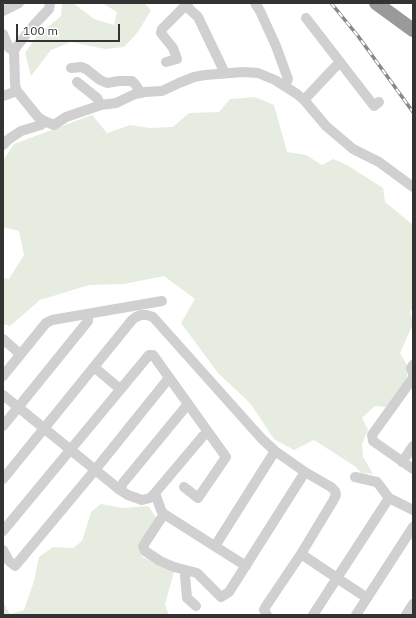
<!DOCTYPE html>
<html>
<head>
<meta charset="utf-8">
<style>
	body { margin:0 }
	#map { position:relative; width:416px; height:618px; overflow:hidden; background:#fff; font-family:"IBM Plex Sans",sans-serif }
	canvas { display:block }
	.frame { position:absolute; inset:0; border:4px solid #333; pointer-events:none }
	.scale { position:absolute; left:16px; top:24px; width:104px; height:18px; box-sizing:border-box; border:2px solid #333; border-top:0; padding-left:5px; font-size:12px; line-height:14px; white-space:nowrap; color:#333; -webkit-text-stroke:3px #fff; paint-order:stroke }
</style>
</head>
<body>
<div id="map">
<canvas width="416" height="618"></canvas>
<div class="frame"></div>
<div class="scale">100 m</div>
</div>
<script>
const context = document.querySelector('canvas').getContext('2d');
context.lineJoin = 'round';
function paint(path, color) { context.fillStyle = color; context.fill(path, 'evenodd'); }
const poly = rows => new Path2D(rows.map(r => 'M' + r).join(''));
function stroke(path, color, width, dash) { context.strokeStyle = color; context.lineWidth = width; context.lineCap = dash ? 'butt' : 'round'; context.setLineDash(dash || []); context.stroke(path); }
const green = poly([
	[62,3,73,3,94,19,114,25,117,12,102,3,144,3,151,10,138,32,124,47,105,49,71,42,51,50,31,76,25,53,37,36,61,16],
	[255,97,274,105,287,152,306,155,322,165,333,159,347,165,383,188,385,202,413,225,413,308,410,312,413,321,413,324,400,353,407,365,407,380,386,407,375,406,362,418,368,430,362,444,363,457,373,474,361,473,356,467,314,440,294,450,274,439,250,403,218,373,181,323,195,299,164,276,124,284,89,285,40,300,10,326,3,324,3,278,9,279,24,255,19,231,3,227,3,161,14,144,92,115,107,133,130,125,150,128,173,127,189,113,219,112,230,99],
	[101,504,122,508,148,506,158,520,138,544,142,557,174,572,165,604,169,615,3,615,3,602,10,614,24,610,34,581,39,557,53,547,73,548,82,541,91,512]
]);
const minor = poly([
	[50,3,49,9,33,26,17,46,14,51,15,85,17,91,38,117,44,121,54,125,66,117,101,105,116,103,135,94,145,92,162,91,179,83,194,77,205,75,243,72,258,73,275,80,297,94,304,100,326,126,353,149,379,162,413,187],
	[255,3,260,11,276,46,288,79,285,86],
	[186,6,198,17,223,69,223,74],
	[3,11,19,3],
	[306,18,374,106,379,102],
	[3,34,9,48,14,51],
	[166,62,177,59,173,48,161,33,162,29,188,3],
	[71,68,81,67,86,69,100,80,107,83,119,81,132,81,135,84,141,93],
	[77,82,97,98,101,105],
	[3,96,17,91],
	[304,100,335,67,341,63],
	[3,145,9,139,21,131,41,125,44,121],
	[3,339,20,354],
	[413,365,411,368,413,374],
	[94,367,120,389],
	[3,376,46,323,52,320,162,301],
	[413,378,372,435,373,441,413,469],
	[3,395,120,490,128,495,142,500,150,498,155,493,203,436,208,433],
	[3,426,88,321,88,314],
	[402,462,413,446],
	[355,477,377,482,389,498,413,510],
	[3,479,132,320,136,317,141,315,147,315,153,317,262,439,275,451,305,472,331,487,335,491,336,495,333,501,301,554,266,606,264,610,267,615],
	[120,490,123,483,188,404],
	[155,493,161,510,164,514,246,566],
	[164,514,143,546,145,551,160,561,174,567,197,573,221,597,229,592,305,472],
	[3,531,149,355,153,355,226,457,198,498,184,487],
	[215,546,275,451],
	[3,550,9,561,15,566,95,470,169,378],
	[301,554,367,598],
	[186,570,185,576,187,598,196,606],
	[313,615,389,498],
	[356,615,413,527],
	[406,615,413,604]
]);
const highway = poly([
	[376,3,413,30]
]);
const rail = poly([
	[331,3,358,36,413,112]
]);
paint(green, '#e6ecdf');
stroke(minor, '#d0d0d0', 10);
stroke(highway, '#9a9a9a', 14);
stroke(rail, '#888', 3.5);
stroke(rail, '#fff', 2, [6]);
</script>
</body>
</html>
